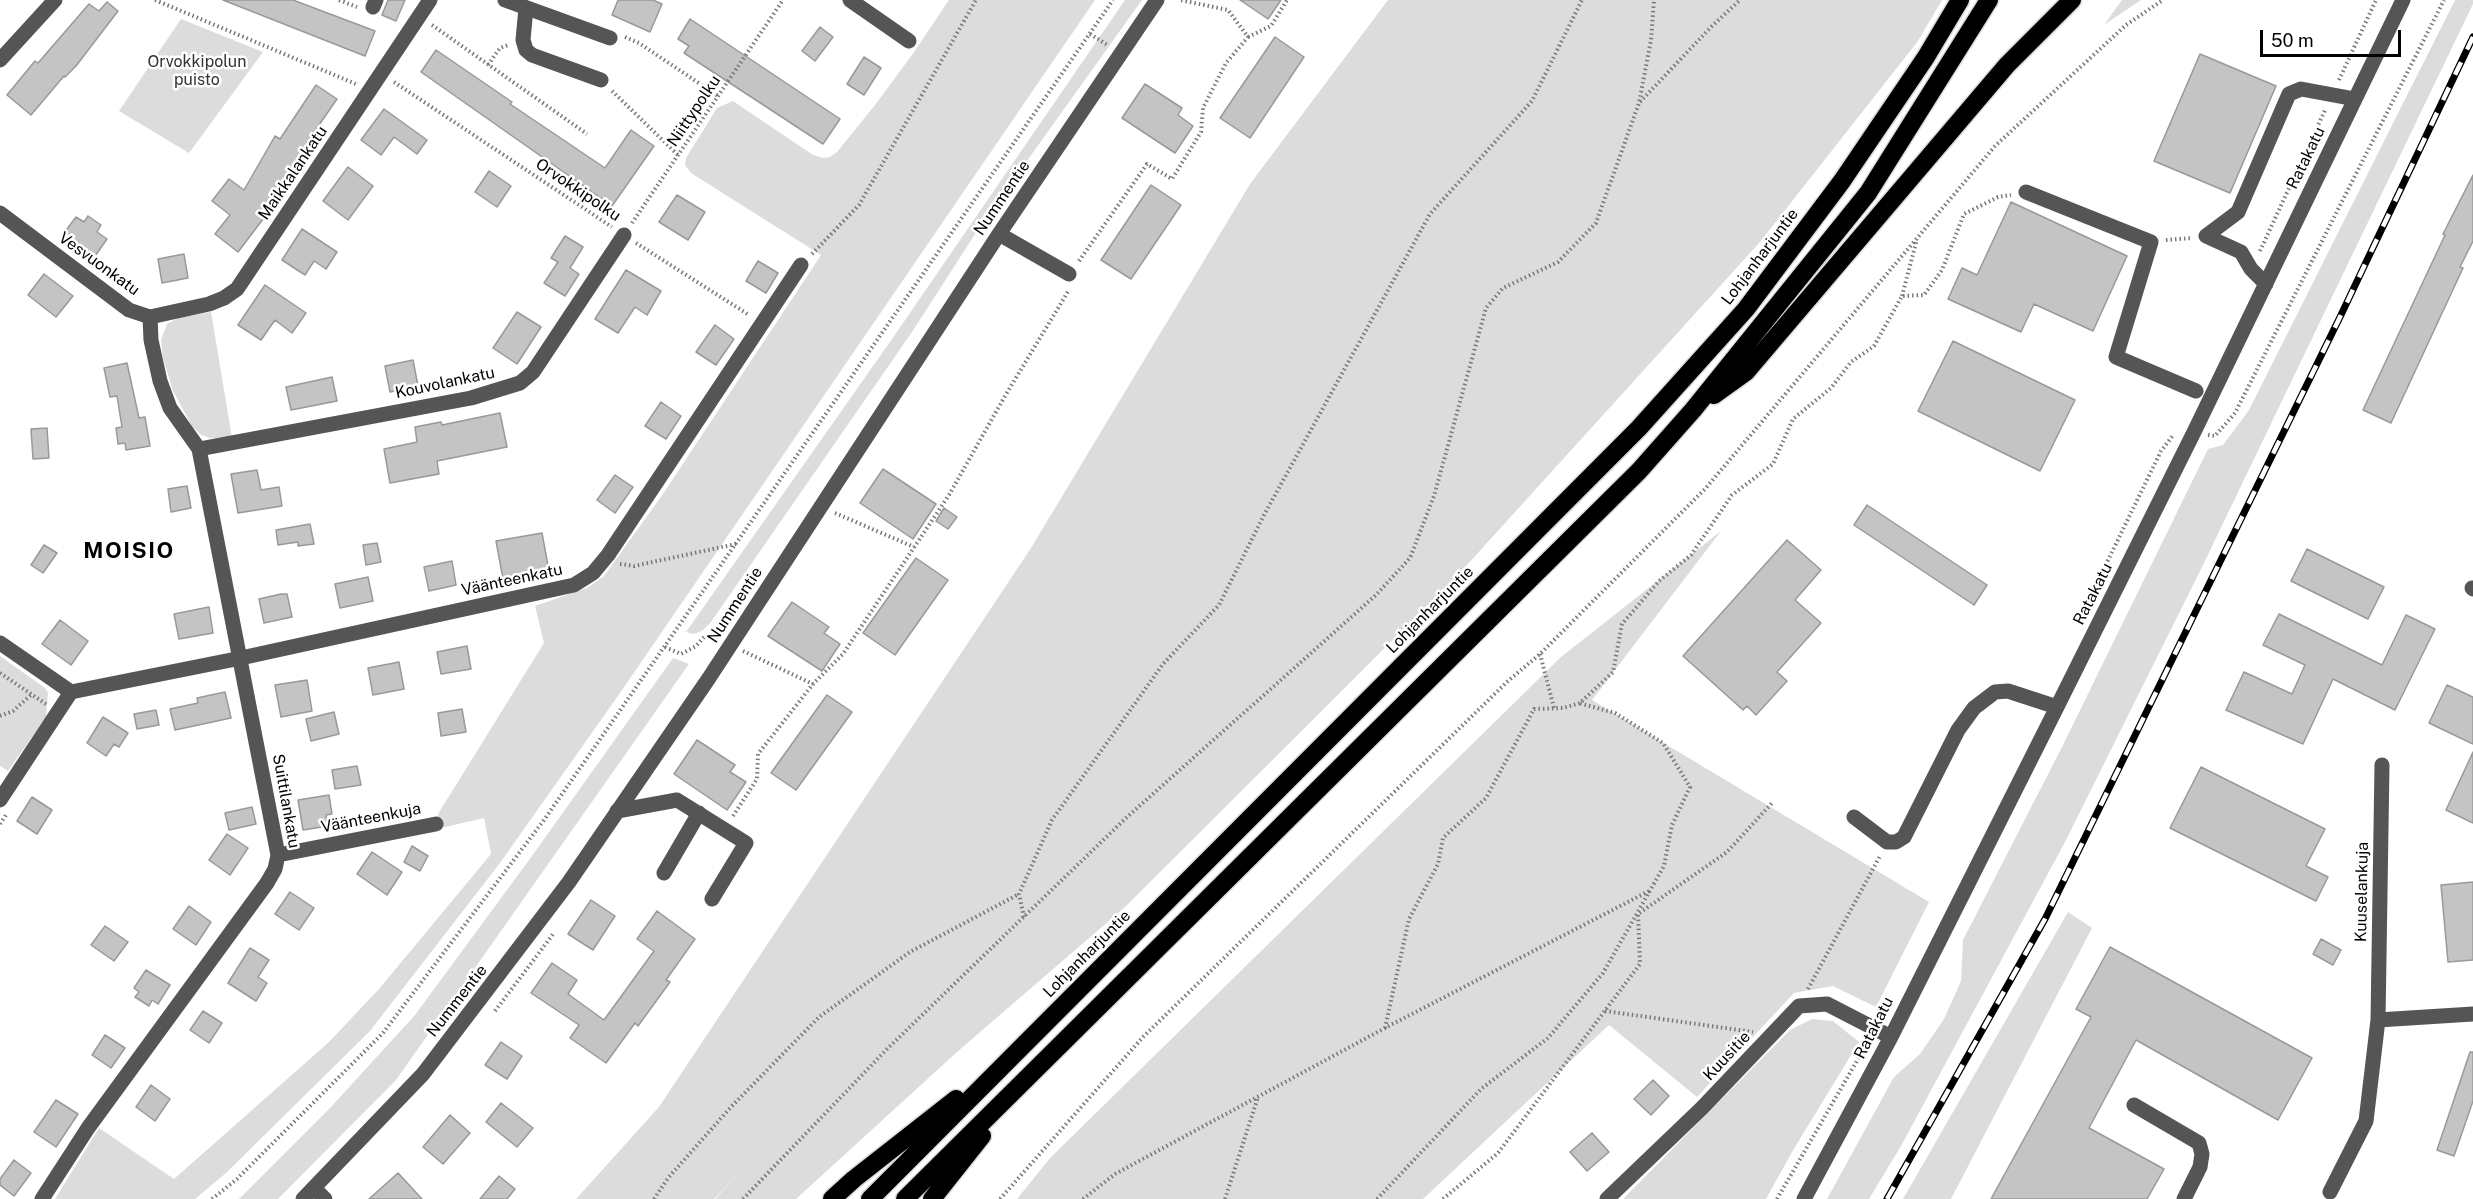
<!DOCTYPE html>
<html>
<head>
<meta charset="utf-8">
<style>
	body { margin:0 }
	#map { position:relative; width:2473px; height:1199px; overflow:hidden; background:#fff; font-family:"Public Sans",sans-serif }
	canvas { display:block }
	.scale { position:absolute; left:2260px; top:30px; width:141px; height:27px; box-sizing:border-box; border:3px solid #000; border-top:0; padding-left:8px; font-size:18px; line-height:21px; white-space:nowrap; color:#000; -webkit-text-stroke:4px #fff; paint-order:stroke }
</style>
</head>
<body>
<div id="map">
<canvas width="2473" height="1199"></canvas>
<div class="scale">50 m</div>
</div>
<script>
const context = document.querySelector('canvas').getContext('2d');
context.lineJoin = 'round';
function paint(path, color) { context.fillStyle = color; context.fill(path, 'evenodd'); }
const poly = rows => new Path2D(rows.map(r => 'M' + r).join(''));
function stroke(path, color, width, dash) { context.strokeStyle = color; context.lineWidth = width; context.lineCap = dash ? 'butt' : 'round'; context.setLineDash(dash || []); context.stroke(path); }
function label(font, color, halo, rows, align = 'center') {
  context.font = font + ' "Public Sans",sans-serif'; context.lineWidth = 5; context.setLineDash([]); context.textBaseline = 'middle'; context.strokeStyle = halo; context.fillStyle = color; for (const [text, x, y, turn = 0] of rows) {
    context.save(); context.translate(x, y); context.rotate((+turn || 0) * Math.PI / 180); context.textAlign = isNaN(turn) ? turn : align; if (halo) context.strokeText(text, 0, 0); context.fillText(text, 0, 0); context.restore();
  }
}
const green = poly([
	[949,0,1095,0,620,693,500,863,370,1031,226,1173,195,1199,55,1199,99,1128,174,1179,329,1042,379,989,491,854,484,818,441,828,438,814,544,643,535,606,587,588,604,576,663,494,821,255,691,173,685,165,686,158,717,108,733,101,813,155,823,158,830,157,837,152,875,105,912,55],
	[1125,0,1142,0,979,228,912,332,711,622,702,631,693,634,686,632,892,339],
	[1388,0,1942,0,1918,41,1760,242,1457,576,1125,907,957,1052,796,1199,715,1199,739,1173,714,1199,576,1199,659,1107,1031,548,1250,184],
	[2122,0,2141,0,2104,25],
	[2455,0,2473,0,2473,4,2202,567,2065,842,1901,1146,1869,1199,1827,1199,1894,1077,1920,1054,1944,1019,1961,981,1963,940,2061,749,2208,449,2223,445,2249,410],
	[181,19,263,52,189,153,119,111],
	[211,312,232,438,209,438,200,434,192,426,173,391,163,358,161,340,167,324,178,318],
	[1721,531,1592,700,1929,902,1876,1007,1833,986,1794,993,1697,1097,1609,1025,1423,1199,1017,1199,1051,1157,1561,657],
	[0,656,45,688,48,693,46,717,8,771,0,766],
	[673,658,689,664,396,1080,278,1199,239,1199,330,1108,415,1015,532,856],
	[2068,912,2092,928,1951,1199,1903,1199],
	[1812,1019,1833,1021,1859,1042,1792,1152,1766,1199,1623,1199,1790,1030]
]);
const building = poly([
	[223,0,293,0,375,31,365,56,223,0],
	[388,0,405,0,396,21,382,15,388,0],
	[618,0,653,0,662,4,650,32,612,15,618,0],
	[1240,0,1281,0,1268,19,1240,0],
	[107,2,118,11,76,66,65,77,64,76,31,115,7,95,35,61,38,63,89,4,99,11,107,2],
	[690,19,840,119,823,144,684,53,689,46,678,39,690,19],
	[820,27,833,37,815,61,802,51,820,27],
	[1275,37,1304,57,1250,138,1220,118,1275,37],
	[436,50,512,102,510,104,605,168,631,130,654,146,612,206,421,72,436,50],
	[2200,54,2276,86,2230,193,2154,161,2200,54],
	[864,57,881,68,864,95,847,84,864,57],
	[1145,84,1182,108,1178,115,1193,126,1175,153,1122,118,1145,84],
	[316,85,337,99,310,138,270,210,238,252,215,234,230,215,212,201,229,179,244,190,275,136,280,139,316,85],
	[384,109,427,140,417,154,394,137,381,155,361,140,384,109],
	[348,167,373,186,348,220,323,201,348,167],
	[489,171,511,186,497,207,475,192,489,171],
	[2473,175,2473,241,2460,267,2463,268,2391,423,2363,410,2445,235,2443,234,2473,175],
	[1151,185,1181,205,1131,279,1101,260,1151,185],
	[677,195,705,212,688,240,659,222,677,195],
	[2011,202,2127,256,2093,331,2034,304,2021,332,1948,299,1962,268,1977,275,2011,202],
	[88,216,101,225,97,232,107,239,93,259,61,237,76,217,84,222,88,216],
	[302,229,337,252,326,269,314,261,305,275,282,260,302,229],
	[565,236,583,247,570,268,579,274,565,296,544,283,558,262,551,258,565,236],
	[184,254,188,278,162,283,158,259,184,254],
	[758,261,778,273,766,293,746,281,758,261],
	[626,270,661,291,647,315,635,307,618,333,595,319,626,270],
	[44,274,73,296,56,317,28,295,44,274],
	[265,285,306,313,292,333,275,320,261,340,238,325,265,285],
	[517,312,541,327,517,364,493,348,517,312],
	[715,325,734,339,716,365,696,352,715,325],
	[1953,341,2075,400,2040,471,1918,411,1953,341],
	[413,360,418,386,390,392,385,366,413,360],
	[127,363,139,418,145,417,150,446,126,450,125,443,118,444,116,428,122,427,117,396,110,397,104,368,127,363],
	[332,377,337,401,291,410,286,387,332,377],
	[661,402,681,416,666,439,645,426,661,402],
	[500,413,507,447,437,461,439,474,390,483,384,449,417,442,415,427,441,422,442,425,500,413],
	[47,428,49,458,33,459,31,429,47,428],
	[883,469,936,504,913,539,860,503,883,469],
	[257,470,261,490,279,487,282,506,238,513,231,474,257,470],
	[615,475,633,487,615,513,597,500,615,475],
	[187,486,191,508,171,512,168,489,187,486],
	[1867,505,1987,585,1974,605,1854,525,1867,505],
	[944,508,957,517,948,529,936,521,944,508],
	[310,524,314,544,298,546,298,542,278,545,276,530,310,524],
	[542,533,549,571,503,579,496,541,542,533],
	[1787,540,1821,570,1795,600,1821,623,1777,672,1787,681,1756,715,1747,706,1743,710,1683,656,1787,540],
	[377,543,381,562,366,565,363,545,377,543],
	[44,545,57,553,43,573,31,565,44,545],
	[2307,549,2384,587,2368,619,2291,581,2307,549],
	[916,558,948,580,895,655,863,633,916,558],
	[452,561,456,585,429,591,424,567,452,561],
	[368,577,373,601,340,608,335,584,368,577],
	[281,594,287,594,292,617,264,623,259,599,281,594],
	[792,602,829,627,824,633,840,644,822,671,768,636,792,602],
	[209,607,213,633,179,639,174,614,209,607],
	[2279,614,2382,665,2406,615,2435,629,2395,710,2333,679,2303,744,2226,710,2244,672,2292,694,2305,665,2263,645,2279,614],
	[60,620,88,641,71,665,42,644,60,620],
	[467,646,471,669,441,674,437,652,467,646],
	[399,662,404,689,373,695,368,668,399,662],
	[307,680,312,711,281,717,275,685,307,680],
	[2447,685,2473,697,2473,744,2429,723,2447,685],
	[225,692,231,718,175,730,170,709,198,703,197,698,225,692],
	[827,695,852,712,796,790,771,773,827,695],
	[462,709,466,732,441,736,438,713,462,709],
	[156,710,159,725,137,729,134,714,156,710],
	[334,712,339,734,311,741,306,719,334,712],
	[103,717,128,733,119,747,114,744,106,756,87,743,103,717],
	[697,740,735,765,730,772,746,782,727,810,674,774,697,740],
	[2473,752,2473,823,2446,810,2473,752],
	[357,766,361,785,335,789,332,770,357,766],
	[2201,767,2325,829,2306,866,2328,877,2316,901,2170,828,2201,767],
	[329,795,332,814,326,815,328,826,303,830,298,800,329,795],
	[32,797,52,810,37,834,17,821,32,797],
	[252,807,256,824,229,830,225,813,252,807],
	[227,834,248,848,230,875,209,860,227,834],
	[412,846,428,856,420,871,404,862,412,846],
	[372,852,402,872,387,895,357,874,372,852],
	[2473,882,2473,960,2448,962,2441,885,2473,882],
	[290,892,314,908,299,930,275,914,290,892],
	[591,900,615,916,593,950,568,934,591,900],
	[189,906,211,922,196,945,173,929,189,906],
	[657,911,695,939,666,980,670,982,638,1026,635,1023,606,1063,570,1038,579,1025,531,993,552,963,577,980,568,994,604,1020,654,951,637,939,657,911],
	[105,926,128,942,114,961,91,945,105,926],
	[2321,939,2341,950,2333,965,2313,954,2321,939],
	[2110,947,2312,1058,2278,1120,2136,1040,2089,1128,2164,1169,2147,1199,1991,1199,2091,1017,2076,1009,2110,947],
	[250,948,269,960,258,977,267,983,256,1001,228,983,250,948],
	[146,970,170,985,158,1004,152,1000,149,1006,135,997,139,992,134,988,146,970],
	[203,1011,222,1023,209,1043,190,1030,203,1011],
	[105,1035,125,1048,111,1068,92,1055,105,1035],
	[501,1042,522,1056,507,1079,485,1065,501,1042],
	[2470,1052,2473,1052,2473,1101,2454,1156,2437,1150,2470,1052],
	[1653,1080,1669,1096,1651,1115,1634,1099,1653,1080],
	[151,1085,170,1099,155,1121,136,1107,151,1085],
	[56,1100,78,1114,56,1147,34,1132,56,1100],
	[501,1103,533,1128,517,1147,486,1122,501,1103],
	[450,1115,470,1133,443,1164,423,1147,450,1115],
	[1592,1133,1609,1152,1587,1171,1570,1152,1592,1133],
	[14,1160,31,1173,14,1196,0,1185,0,1179,14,1160],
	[398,1173,422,1199,369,1199,398,1173],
	[499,1176,515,1189,507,1199,480,1199,499,1176]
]);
const path = poly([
	[155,0,356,84],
	[339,0,357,7],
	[432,25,587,134],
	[1090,34,1109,46],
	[625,37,639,43,718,96],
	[1248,37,1271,26,1287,0],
	[488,65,500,48,508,45],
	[2339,80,2376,0],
	[394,82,612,227],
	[612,91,678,155],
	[1640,102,1711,27,1740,0],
	[632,223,783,0],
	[2166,240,2192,238],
	[636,243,749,315],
	[2260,251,2326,108],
	[812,254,859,205,976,0],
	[1079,261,1147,164,1172,179,1201,132,1203,108,1226,63,1248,37,1228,10,1180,0],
	[1902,296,1917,239],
	[2208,435,2215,436,2235,413,2444,0],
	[835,513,914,547],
	[620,564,634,566,736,544],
	[2078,622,2161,451,2174,434],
	[665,647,681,654,696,646,704,637,713,637,717,640],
	[743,651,813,684],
	[1540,654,1554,708],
	[0,673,46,704],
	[0,716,13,711,32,694],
	[733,816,757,779,758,754,813,684,843,654,949,495,1005,396,1069,290],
	[0,824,6,815],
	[1024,917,1019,894,1052,820,1163,664,1219,605,1264,515,1430,214,1532,101,1582,0],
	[1808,989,1880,856],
	[495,1011,554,933],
	[1605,1011,1753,1032],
	[1385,1028,1409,919,1438,864,1443,838,1486,798,1534,709,1563,708,1580,703,1613,672,1622,624,1659,581,1691,555,1732,495,1773,464,1793,419,1831,388,1851,362,1874,346,1902,296,1924,295,1942,270,1964,214,1998,197,2011,195],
	[212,1199,237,1179,383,1033,544,820,1113,0],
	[654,1199,668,1178,731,1107,819,1017,910,952,1019,894],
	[743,1199,887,1049,1126,818,1376,595,1410,558,1434,496,1486,308,1503,288,1558,262,1596,223,1639,103,1651,40,1654,0],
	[1000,1199,1143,1037,1508,681,1540,654,1705,489,1995,146,2126,25,2163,0],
	[1083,1199,1115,1174,1385,1028,1651,890],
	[1225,1199,1258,1097],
	[1377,1199,1481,1089,1548,1038,1603,973,1664,866,1672,825,1690,787,1663,743,1615,713,1579,703],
	[1443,1199,1498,1153,1640,964,1638,914,1727,852,1772,803],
	[1777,1199,1865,1047]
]);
const minor = poly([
	[505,0,610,38],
	[850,0,909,41],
	[373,7,376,0],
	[526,8,523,40,526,50,532,55,601,80],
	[0,60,55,0],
	[2026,192,2151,242,2116,357,2196,391],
	[0,213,129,310,150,317,151,340,160,381,170,408,199,449,278,855,275,869,267,883,88,1128,42,1199],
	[999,234,1069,274],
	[2266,284,2251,269,2241,252,2206,236,2238,212,2289,94,2301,89,2355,99],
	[150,317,209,304,224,298,237,289,430,0],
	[199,449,471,398,520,383,533,372,624,235],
	[2472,588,2473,589],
	[0,643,71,692],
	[71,692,241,658,574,585,593,573,608,555,801,265],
	[0,800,71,692],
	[617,811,677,800,746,843,712,899],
	[1854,817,1887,842,1896,842,1904,837,1958,730,1974,708,1995,692,2008,691,2057,707],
	[278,855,436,824],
	[664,873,699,813],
	[2378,1020,2382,765],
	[2134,1105,2199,1143,2202,1154,2200,1167,2184,1199],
	[315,1189,325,1199],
	[2330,1192,2366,1121,2378,1020,2473,1014],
	[303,1199,423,1074,569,882,709,678,999,234,1157,0],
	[1607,1199,1702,1108,1799,1006,1827,1004,1891,1037],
	[1804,1199,1891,1037,2057,707,2195,430,2403,0]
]);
const highway = poly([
	[1714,395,1746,372,2007,65,2072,0],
	[832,1199,854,1179,956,1099],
	[870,1199,1639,428,1746,309,1842,181,1926,57,1960,0],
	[905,1199,1639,471,1693,410,1868,193,1989,0],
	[932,1199,982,1136]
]);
const rail = poly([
	[1887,1199,2045,919,2340,317,2473,37]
]);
const parkNames = [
	["Orvokkipolun",197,62],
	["puisto",197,80]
];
const streetNames = [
	["Niittypolku",694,111,-56],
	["Ratakatu",2306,158,-64],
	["Maikkalankatu",293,173,-56],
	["Orvokkipolku",578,190,34],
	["Nummentie",1002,198,-56],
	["Lohjanharjuntie",1760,257,-53],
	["Vesvuonkatu",99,264,36],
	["Kouvolankatu",445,383,-12],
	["Väänteenkatu",512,580,-12],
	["Ratakatu",2093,594,-63],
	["Nummentie",735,605,-57],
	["Lohjanharjuntie",1430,610,-45],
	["Suittilankatu",286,801,80],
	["Väänteenkuja",371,818,-11],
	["Kuuselankuja",2362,892,-89],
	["Lohjanharjuntie",1087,954,-45],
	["Nummentie",457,1001,-52],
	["Ratakatu",1874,1028,-63],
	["Kuusitie",1727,1056,-47]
];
const districtNames = [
	["MOISIO",129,551]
];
paint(green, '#dcdcdc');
paint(building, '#c4c4c4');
stroke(building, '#999', 1.5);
stroke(highway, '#dbdbdb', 21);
stroke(path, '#777', 4, [1.5, 3]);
stroke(minor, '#555', 15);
stroke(highway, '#000', 18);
stroke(rail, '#000', 7);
stroke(rail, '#fff', 4.5, [14]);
label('16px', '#333', '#fff', parkNames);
label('16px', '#000', '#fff', streetNames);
context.letterSpacing = '1.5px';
label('bold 22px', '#000', '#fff', districtNames);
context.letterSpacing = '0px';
</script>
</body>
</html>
